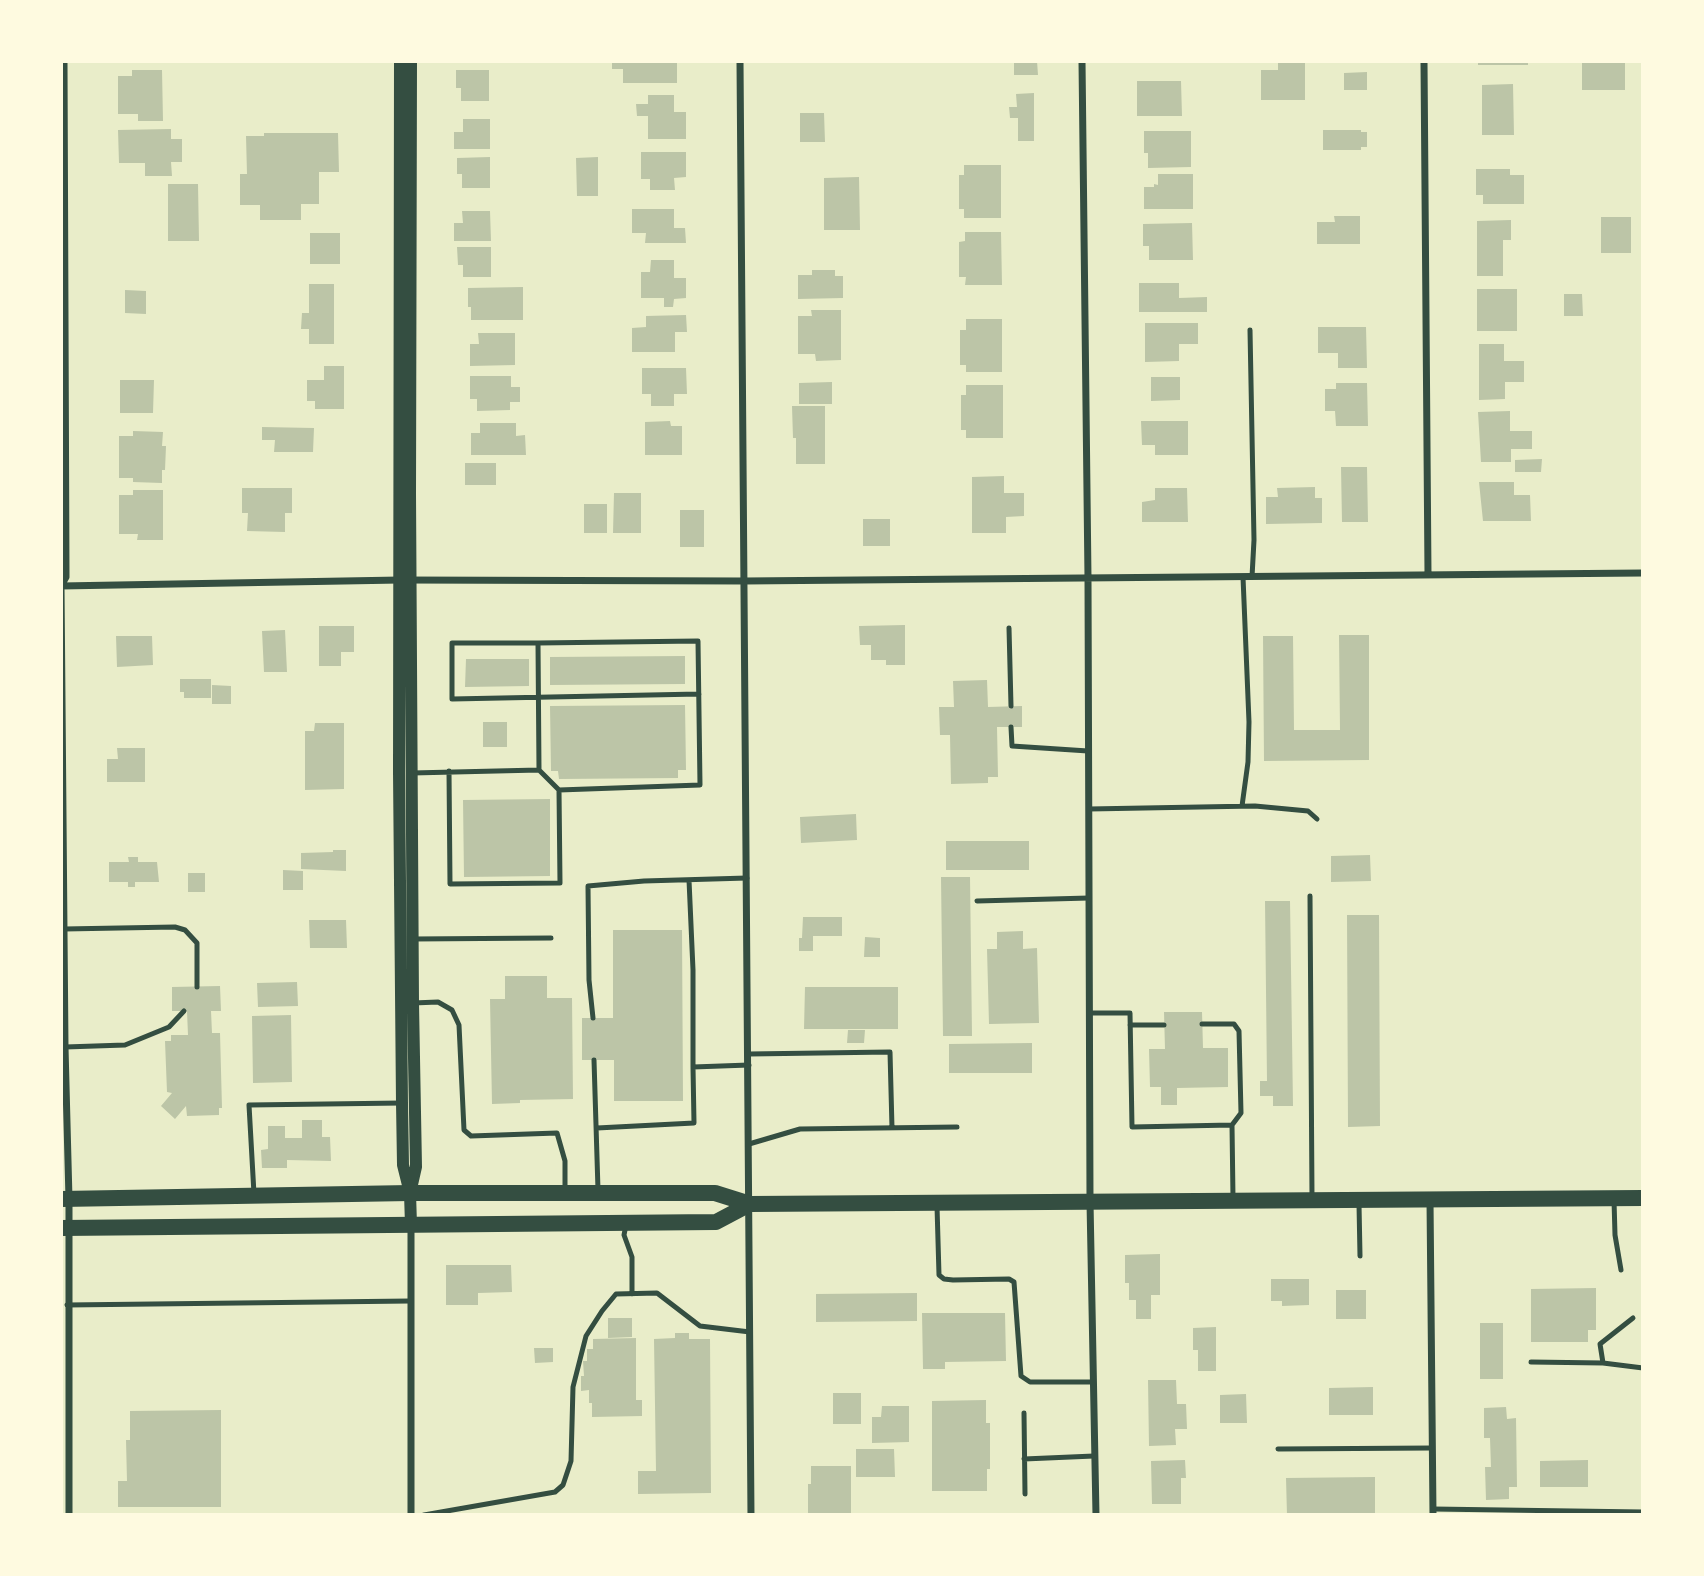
<!DOCTYPE html>
<html>
<head>
<meta charset="utf-8">
<style>
	body { margin:0 }
	#map { position:relative; width:1704px; height:1576px; overflow:hidden; background:#e9edc9; font-family:"Golos Text",sans-serif }
	canvas { display:block }
	.frame { position:absolute; inset:0; border:63px solid #fefae0; pointer-events:none }
</style>
</head>
<body>
<div id="map">
<canvas width="1704" height="1576"></canvas>
<div class="frame"></div>
</div>
<script>
const context = document.querySelector('canvas').getContext('2d');
context.lineJoin = 'round';
function paint(path, color) { context.fillStyle = color; context.fill(path, 'evenodd'); }
const poly = rows => new Path2D(rows.map(r => 'M' + r).join(''));
function stroke(path, color, width, dash) { context.strokeStyle = color; context.lineWidth = width; context.lineCap = dash ? 'butt' : 'round'; context.setLineDash(dash || []); context.stroke(path); }
const building = poly([
	[612,61,677,61,677,83,623,83,623,69,612,69],
	[1014,61,1037,61,1038,75,1014,75],
	[1478,61,1528,61,1528,65,1478,65],
	[1582,61,1625,61,1625,90,1582,90],
	[1278,62,1305,62,1305,100,1261,100,1261,70,1278,70],
	[132,70,162,70,163,121,138,121,138,114,118,114,118,76,132,76],
	[456,70,489,70,489,101,461,101,461,88,456,88],
	[1367,72,1367,90,1344,90,1344,73],
	[1137,81,1181,81,1182,116,1137,116],
	[1513,84,1514,135,1482,135,1482,85],
	[1034,93,1034,141,1018,141,1018,118,1010,118,1009,107,1017,107,1016,94],
	[648,95,674,95,674,112,686,112,686,139,648,139,648,116,637,116,636,104,648,104],
	[800,113,824,113,825,142,800,142],
	[463,119,490,119,490,149,454,149,454,132,463,132],
	[171,129,171,139,182,139,182,162,171,162,172,176,145,176,145,163,119,163,118,130],
	[1323,130,1361,130,1361,132,1367,132,1367,147,1361,147,1361,150,1323,150],
	[1144,131,1191,131,1191,167,1148,168,1148,153,1144,153],
	[264,133,338,133,339,172,319,172,319,204,301,204,301,220,260,220,260,205,240,205,240,174,247,174,246,136,264,136],
	[641,152,686,152,686,177,674,178,675,190,650,190,650,179,641,179],
	[490,157,490,188,462,188,462,174,457,174,457,158],
	[598,157,598,196,577,196,576,158],
	[964,165,1001,165,1001,218,964,218,964,209,959,209,959,175,964,175],
	[1476,169,1510,169,1510,175,1524,175,1524,204,1483,204,1483,195,1476,195],
	[1158,174,1193,174,1193,209,1144,209,1144,187,1154,187,1154,184,1158,185],
	[859,177,860,230,824,230,824,178],
	[168,184,198,184,199,241,168,241],
	[632,209,674,209,674,228,685,228,686,243,645,243,646,233,632,233],
	[462,211,490,211,491,241,454,241,454,223,463,223],
	[1334,216,1360,216,1360,244,1317,244,1317,222,1335,222],
	[1601,217,1631,217,1631,253,1601,253],
	[1511,220,1511,240,1503,240,1503,276,1477,276,1477,221],
	[1192,223,1193,260,1149,260,1149,246,1143,246,1143,224],
	[965,232,1001,232,1002,285,965,285,966,277,959,277,959,242,965,241],
	[310,233,340,233,340,264,310,264],
	[457,247,491,247,491,277,463,277,463,265,458,265],
	[651,260,674,260,674,278,686,278,686,298,674,299,673,307,664,307,664,298,641,298,641,272,650,272],
	[812,270,835,270,835,276,843,276,843,298,798,299,798,275,812,275],
	[1139,283,1179,283,1179,298,1207,297,1207,312,1139,312],
	[309,284,334,284,334,344,309,344,309,329,301,329,302,313,309,313],
	[523,287,523,320,471,320,471,307,468,307,468,288],
	[1477,289,1517,289,1517,331,1477,331],
	[125,290,146,291,146,314,125,313],
	[1564,294,1582,294,1583,316,1564,316],
	[811,310,841,310,841,360,816,361,815,354,798,354,798,316,812,316],
	[686,315,687,332,675,332,675,352,632,352,632,328,646,327,646,316],
	[966,319,1002,319,1002,372,966,372,966,365,960,365,960,330,966,330],
	[1145,323,1198,323,1198,344,1179,344,1179,361,1145,362],
	[1318,327,1366,327,1367,368,1338,368,1338,353,1318,353],
	[478,333,515,333,515,365,470,366,470,344,479,344],
	[1479,344,1504,344,1504,361,1524,361,1524,382,1505,382,1505,399,1479,400],
	[324,366,344,366,344,409,315,409,315,401,307,401,307,380,324,380],
	[642,368,686,368,687,394,674,394,674,406,651,406,651,394,642,394],
	[470,376,511,376,511,387,520,387,520,402,510,402,510,410,477,411,477,399,470,399],
	[1151,377,1180,377,1180,400,1151,401],
	[120,380,154,380,153,413,120,413],
	[832,382,832,404,799,404,799,383],
	[1336,383,1367,383,1368,426,1336,426,1335,411,1325,411,1325,389,1336,389],
	[966,385,1003,385,1003,438,966,438,966,430,961,430,961,395,966,395],
	[792,406,825,406,825,464,796,464,796,438,793,438],
	[1510,411,1510,431,1532,431,1532,449,1511,449,1511,462,1481,462,1478,412],
	[670,421,671,426,682,426,682,455,645,455,645,422],
	[1141,421,1188,421,1188,455,1155,455,1155,445,1142,445],
	[480,423,516,423,516,436,525,435,526,455,471,455,471,433,480,433],
	[262,427,314,428,313,452,274,452,275,440,262,440],
	[133,431,163,432,162,446,166,446,165,470,162,470,162,483,133,482,133,478,119,478,119,436,133,436],
	[1542,459,1541,472,1515,472,1515,460],
	[465,463,496,463,496,485,465,485],
	[1341,467,1367,467,1368,522,1342,522],
	[1004,476,1004,493,1024,493,1024,516,1006,517,1006,533,972,533,972,477],
	[1479,482,1514,482,1514,495,1530,495,1531,521,1483,521],
	[1315,487,1315,498,1322,498,1322,523,1266,524,1266,497,1278,497,1277,488],
	[242,488,292,488,292,513,285,513,285,532,247,531,248,513,242,513],
	[1155,488,1187,488,1188,522,1142,522,1142,502,1155,500],
	[133,490,163,490,163,540,137,540,138,534,119,534,119,495,133,495],
	[614,493,641,493,641,533,613,533],
	[584,504,607,504,607,533,584,533],
	[680,510,704,510,704,547,680,547],
	[863,519,890,519,890,546,863,546],
	[905,625,905,665,886,665,886,660,871,660,871,645,860,645,859,626],
	[319,626,354,626,354,652,341,652,341,666,319,666],
	[285,630,287,672,264,672,262,631],
	[1339,635,1369,635,1369,760,1264,761,1263,636,1293,636,1294,730,1340,730],
	[116,636,152,636,153,665,117,667],
	[685,656,685,684,550,685,550,657],
	[466,659,529,659,529,686,465,687],
	[180,679,211,679,211,698,184,698,184,692,180,692],
	[987,680,988,707,1022,706,1022,727,997,727,998,777,988,777,988,783,951,784,950,735,940,735,939,707,954,707,953,681],
	[212,685,231,686,231,704,212,704],
	[685,705,686,770,678,770,678,778,559,779,558,771,551,771,550,706],
	[483,722,507,722,507,747,483,747],
	[315,723,344,723,344,789,305,790,305,731,314,731],
	[117,748,145,748,145,782,107,782,107,759,118,759],
	[550,799,550,876,464,877,463,800],
	[856,814,857,840,801,843,800,817],
	[946,841,1029,841,1029,870,946,870],
	[333,850,346,850,346,871,301,869,301,853,333,852],
	[1370,855,1371,881,1331,882,1331,856],
	[128,857,138,857,138,862,157,862,159,882,135,882,135,887,128,887,128,882,109,882,109,862,129,862],
	[283,870,303,871,303,890,283,890],
	[188,873,205,873,205,892,188,892],
	[941,877,970,877,972,1036,943,1036],
	[1265,901,1290,901,1293,1106,1273,1106,1273,1096,1260,1096,1260,1081,1267,1081],
	[1347,915,1379,915,1380,1126,1348,1127],
	[803,917,842,917,842,936,813,936,813,951,799,951,799,938,802,938],
	[309,920,346,920,347,948,310,948],
	[613,930,682,930,683,1101,614,1101,614,1060,582,1060,582,1018,613,1018],
	[1023,931,1023,949,1037,948,1039,1023,989,1024,987,949,997,949,997,932],
	[865,937,880,938,880,957,864,957],
	[505,976,547,976,547,998,572,998,573,1099,520,1100,520,1103,492,1104,490,999,505,999],
	[297,982,298,1006,258,1007,257,983],
	[220,986,221,1011,211,1011,212,1033,220,1033,222,1108,219,1108,219,1115,187,1116,186,1106,175,1119,161,1106,172,1093,167,1092,165,1041,171,1041,171,1035,188,1035,187,1011,172,1011,172,987],
	[805,987,898,987,898,1029,804,1029],
	[1164,1012,1202,1012,1203,1048,1228,1048,1228,1087,1177,1088,1177,1105,1161,1105,1161,1087,1150,1087,1149,1049,1165,1049],
	[291,1015,292,1082,253,1083,252,1016],
	[848,1030,865,1030,864,1043,847,1043],
	[1032,1043,1032,1073,949,1073,949,1044],
	[302,1120,322,1120,322,1137,330,1137,331,1161,287,1160,287,1168,262,1168,261,1150,268,1149,268,1126,285,1126,285,1138,302,1138],
	[1160,1254,1160,1295,1151,1295,1151,1319,1136,1319,1136,1300,1129,1300,1129,1283,1125,1283,1125,1255],
	[446,1265,511,1265,512,1292,478,1293,478,1305,446,1305],
	[1271,1279,1309,1279,1309,1305,1282,1306,1282,1301,1271,1301],
	[1596,1288,1596,1330,1588,1330,1588,1342,1531,1342,1531,1289],
	[1336,1290,1366,1290,1366,1319,1336,1319],
	[917,1293,917,1321,816,1322,816,1294],
	[922,1313,1005,1313,1006,1361,945,1362,945,1369,923,1369],
	[608,1318,632,1318,632,1337,608,1338],
	[1480,1323,1503,1323,1503,1379,1480,1379],
	[1216,1327,1216,1371,1198,1371,1198,1350,1193,1350,1193,1328],
	[675,1333,689,1333,689,1339,710,1339,711,1493,638,1494,638,1471,656,1471,654,1339,675,1338],
	[636,1338,636,1400,642,1400,642,1416,592,1417,592,1403,589,1403,589,1390,581,1391,581,1376,584,1376,583,1361,587,1361,587,1349,593,1349,593,1339],
	[534,1348,553,1348,553,1362,535,1363],
	[1148,1380,1176,1380,1177,1404,1186,1404,1187,1429,1175,1429,1176,1445,1149,1446],
	[1373,1387,1373,1415,1329,1415,1329,1388],
	[833,1393,861,1393,861,1424,833,1424],
	[1246,1394,1247,1423,1220,1423,1220,1395],
	[986,1400,986,1423,990,1423,990,1469,987,1469,987,1491,932,1491,932,1401],
	[882,1406,909,1406,909,1442,872,1443,872,1417,881,1417],
	[1506,1407,1507,1419,1516,1418,1517,1487,1509,1487,1509,1499,1486,1500,1485,1467,1491,1467,1490,1438,1484,1438,1484,1408],
	[221,1410,221,1507,118,1507,118,1481,127,1481,126,1440,130,1440,130,1411],
	[856,1449,894,1449,895,1477,856,1477],
	[1185,1460,1186,1478,1181,1478,1181,1504,1152,1504,1151,1461],
	[1588,1460,1588,1487,1540,1487,1540,1461],
	[811,1466,851,1466,851,1513,808,1514,808,1484,811,1484],
	[1375,1477,1375,1515,1287,1515,1286,1478]
]);
const service = poly([
	[1250,330,1254,540,1252,577],
	[1009,628,1011,706],
	[538,643,452,643,452,699,699,694],
	[1011,727,1012,746,1088,751],
	[449,771,450,884,560,883,559,790,539,770,538,643,698,641,700,785,559,790],
	[412,773,539,770],
	[1242,806,1248,762,1249,722,1243,577],
	[1089,809,1255,806,1308,811,1317,819],
	[689,880,693,970,693,1067],
	[1310,896,1312,1197],
	[977,901,1089,898],
	[64,929,175,927,185,930,197,943,197,987],
	[413,939,551,938],
	[413,1003,438,1002,452,1010,459,1025,464,1130,471,1136,557,1133,565,1161,565,1190],
	[1089,1013,1130,1013,1132,1127,1232,1125,1233,1198],
	[593,1018,589,980,588,886,644,881,747,878],
	[1202,1024,1234,1024,1239,1031,1241,1113,1232,1125],
	[1130,1025,1164,1025],
	[65,1047,125,1045,169,1027,184,1011],
	[749,1054,890,1052,892,1128],
	[594,1060,598,1190],
	[597,1128,694,1123,693,1067,749,1065],
	[749,1144,800,1129,957,1127],
	[254,1194,249,1105,402,1103],
	[1614,1200,1615,1235,1621,1270],
	[1359,1204,1360,1256],
	[937,1206,939,1275,944,1279,953,1280,1009,1279,1014,1282,1021,1376,1030,1382,1093,1382],
	[626,1225,624,1235,632,1257,632,1294],
	[67,1305,410,1301],
	[1633,1318,1600,1344,1603,1363,1643,1368],
	[1531,1362,1603,1363],
	[1024,1413,1025,1494],
	[1278,1449,1432,1448],
	[1024,1459,1094,1456],
	[1433,1509,1643,1512],
	[424,1515,555,1492,563,1485,571,1461,573,1387,586,1336,602,1311,616,1294,657,1293,700,1326,750,1332]
]);
const minor = poly([
	[64,61,66,577,61,586,65,1047,69,1199,69,1515],
	[740,61,751,1515],
	[1082,61,1088,578,1090,1202,1096,1515],
	[1424,61,1428,575],
	[61,586,400,580,745,581,1643,573],
	[1430,1200,1433,1515],
	[411,1226,411,1515]
]);
const tertiary = poly([
	[400,61,399,772,402,1103,403,1165,410,1193,411,1225],
	[411,61,410,493,413,1003,416,1167,411,1189]
]);
const primary = poly([
	[61,1199,410,1193,715,1193,750,1204,1643,1198],
	[61,1228,716,1222,750,1204]
]);
paint(building, '#bcc5a7');
stroke(service, '#344e41', 5);
stroke(minor, '#344e41', 7);
stroke(tertiary, '#344e41', 12);
stroke(primary, '#344e41', 16);
</script>
</body>
</html>
